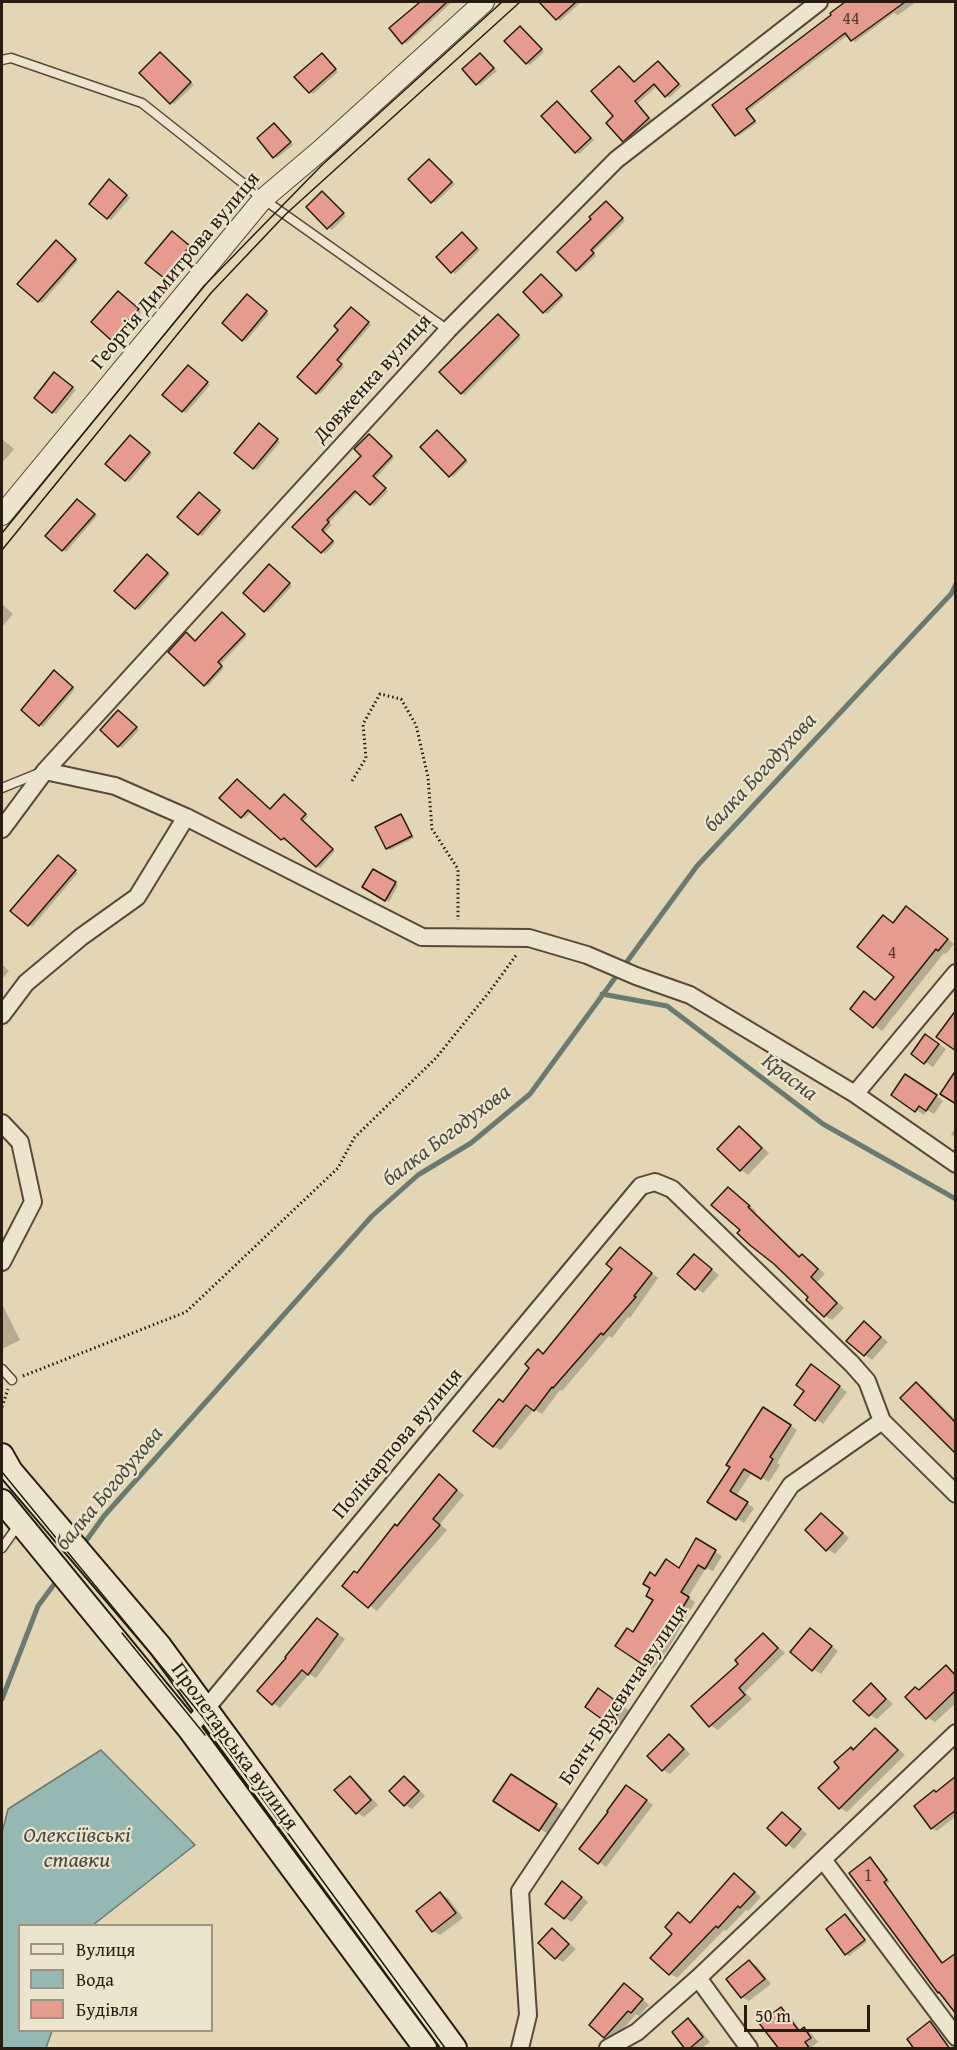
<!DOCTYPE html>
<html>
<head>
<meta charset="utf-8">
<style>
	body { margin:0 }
	#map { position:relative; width:957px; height:2050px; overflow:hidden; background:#e3d6b4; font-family:"Gentium Book Plus",serif }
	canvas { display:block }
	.frame { position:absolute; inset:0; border:3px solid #281c11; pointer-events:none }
	.legend { position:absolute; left:18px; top:1924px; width:195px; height:108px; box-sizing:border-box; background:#ede4ce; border:2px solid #9e9482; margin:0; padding:8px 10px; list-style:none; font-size:18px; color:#281c11 }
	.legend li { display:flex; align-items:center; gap:12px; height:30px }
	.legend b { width:30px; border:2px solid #9e9482 }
	.scale { position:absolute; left:744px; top:2005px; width:126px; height:27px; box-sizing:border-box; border:3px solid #281c11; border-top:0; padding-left:8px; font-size:18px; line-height:21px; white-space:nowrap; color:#281c11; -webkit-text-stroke:4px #ede4ce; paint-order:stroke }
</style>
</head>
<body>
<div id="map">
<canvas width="957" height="2050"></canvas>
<div class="frame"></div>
<ul class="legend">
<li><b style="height:8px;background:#ede4ce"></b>Вулиця</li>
<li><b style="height:16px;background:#96b8b3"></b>Вода</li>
<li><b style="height:16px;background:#e59c8f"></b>Будівля</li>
</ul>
<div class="scale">50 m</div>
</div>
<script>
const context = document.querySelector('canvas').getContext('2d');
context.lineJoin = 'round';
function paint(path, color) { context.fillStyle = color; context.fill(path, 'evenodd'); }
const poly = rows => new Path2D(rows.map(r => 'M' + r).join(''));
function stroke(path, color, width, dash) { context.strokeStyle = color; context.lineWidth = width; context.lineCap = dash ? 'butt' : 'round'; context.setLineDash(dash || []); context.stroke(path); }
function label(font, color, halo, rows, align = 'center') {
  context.font = font + ' "Gentium Book Plus",serif'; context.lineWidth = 4.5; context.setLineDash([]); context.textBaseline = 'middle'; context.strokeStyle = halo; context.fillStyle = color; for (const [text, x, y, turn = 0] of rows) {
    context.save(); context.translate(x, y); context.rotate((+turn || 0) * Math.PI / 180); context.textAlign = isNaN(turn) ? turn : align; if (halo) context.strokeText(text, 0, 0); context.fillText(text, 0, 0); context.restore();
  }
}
const water = poly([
	[101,1750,195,1845,93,1925,20,1926,20,2030,52,2031,46,2048,2,2048,2,1833,8,1809,101,1750]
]);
const shadow = poly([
	[422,2,452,2,406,44,391,28],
	[544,2,581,2,560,21,542,3],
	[848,2,862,2,867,8,875,2,916,2,898,15,894,13,855,42,848,35,748,111,757,123,739,136,736,134,714,105],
	[521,27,544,52,530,65,527,63],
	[480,54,497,71,480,85,477,84],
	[163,55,194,85,174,104,171,102],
	[325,57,338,72,313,94,310,92],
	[658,62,682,86,669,98,657,86,637,104,652,120,627,142,624,140,615,116,619,68,635,83],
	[558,103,594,140,579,154,576,152],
	[277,127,293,145,277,158,274,156],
	[430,160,455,184,435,203,432,201],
	[113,183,130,198,111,220,108,218],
	[323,193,346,216,332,230,308,207],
	[609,205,625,221,593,252,596,256,580,271,577,269],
	[175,234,193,249,168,279,165,277],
	[465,236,480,250,455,274,438,257],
	[59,244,78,261,42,303,39,301],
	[542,276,564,297,547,314,544,312],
	[122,295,141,312,115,341,93,322],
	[250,298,269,314,246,341,242,339],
	[355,310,371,325,339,362,344,367,320,394,317,393],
	[501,318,521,338,465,395,462,393],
	[192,369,210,385,186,413,183,411],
	[58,376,76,390,56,414,36,398],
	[262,427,280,442,257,470,253,468],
	[440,434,468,462,453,477,450,475],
	[372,437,394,458,375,479,388,491,374,506,358,492,329,523,332,525,324,533,335,543,325,554,294,527,363,455],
	[2,439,14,449,2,463],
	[133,439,152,454,129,482,126,480],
	[202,495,222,512,202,536,199,534],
	[81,502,97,516,66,552,47,536],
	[151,558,170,575,139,610,136,608],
	[273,568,292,586,268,612,264,610],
	[2,604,13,614,2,627],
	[225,616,247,636,220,665,224,668,208,686,205,684,190,636,196,642],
	[57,674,75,689,43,727,23,710],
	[122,714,139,730,122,748,102,730],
	[238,780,271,810,287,797,308,816,303,822,335,851,320,868,287,839,285,841,282,839,252,811,245,818,242,816],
	[401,815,404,817,414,838,390,850,387,848],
	[62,859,78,873,32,927,12,911],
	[374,871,398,885,389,902,364,887],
	[914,912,954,944,946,954,944,953,882,1031,852,1009,876,1001,896,977,883,917,894,924],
	[2,964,9,971,2,979],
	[933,1040,946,1049,933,1067,913,1054],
	[913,1080,943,1101,934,1114,927,1110,924,1115,893,1095],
	[956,1127,956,1138,951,1134],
	[739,1128,747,1132,769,1153,748,1175,741,1170],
	[728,1188,756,1211,755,1212,801,1257,803,1256,810,1260,825,1274,817,1282,844,1308,832,1320,825,1316,811,1297,742,1230],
	[621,1249,658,1278,630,1318,628,1317,612,1338,609,1336,562,1391,560,1390,542,1414,534,1409,501,1450,493,1446,504,1403,531,1367,538,1351,544,1354,615,1268],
	[695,1256,719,1275,703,1293,696,1288],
	[2,1304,20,1340,2,1349],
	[864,1323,888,1342,872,1360,865,1355],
	[819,1371,847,1392,823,1424,816,1419,806,1391],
	[916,1384,924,1388,956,1420,956,1451],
	[771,1413,797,1430,777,1463,780,1465,769,1482,752,1472,736,1496,754,1508,744,1523,710,1501],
	[440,1476,464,1495,440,1524,447,1530,377,1611,344,1586,358,1575],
	[821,1514,849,1538,835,1554,827,1549],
	[696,1540,722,1556,713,1571,706,1568,688,1597,695,1602,670,1646,653,1669,645,1664,633,1633,655,1600,656,1577,680,1569],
	[324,1624,345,1639,316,1678,309,1674,280,1708,273,1703],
	[810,1630,838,1651,821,1674,813,1669],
	[763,1635,770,1639,785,1653,745,1692,752,1699,718,1730,710,1725],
	[946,1667,956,1674,956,1703,935,1722,927,1717,920,1691],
	[871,1685,878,1690,893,1704,877,1719,870,1715],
	[606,1695,630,1711,618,1728,587,1707],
	[875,1730,883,1734,905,1755,847,1812,840,1808,841,1768],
	[669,1736,677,1740,690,1754,670,1774,663,1770],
	[350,1778,357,1782,378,1805,364,1817,357,1813],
	[405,1778,412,1782,425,1796,412,1809,405,1805],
	[956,1778,956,1816,937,1831,932,1828,916,1806,937,1793],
	[518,1781,563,1810,548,1834,496,1800],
	[634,1791,653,1805,606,1867,581,1849],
	[782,1814,807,1834,794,1849,787,1844],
	[870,1859,890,1882,886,1884,943,1964,956,2011],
	[735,1875,761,1897,748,1911,746,1910,726,1931,724,1930,677,1978,670,1974,679,1914,692,1924],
	[570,1888,588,1902,572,1922,565,1918],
	[440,1894,448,1898,463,1918,440,1935,433,1931],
	[845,1916,867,1942,849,1956,846,1954],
	[553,1930,576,1949,563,1962,556,1958],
	[749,1962,757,1966,771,1984,749,2001,742,1997],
	[631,1989,649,2005,639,2016,636,2014,613,2041,592,2025],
	[781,2009,788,2013,801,2031,804,2029,811,2033,818,2042,812,2047,813,2048,780,2048],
	[688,2020,696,2025,710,2042,702,2048,687,2048]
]);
const stream = poly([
	[602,994,667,1006,823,1124,956,1199],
	[83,1545,104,1516,372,1216,418,1175,471,1143,530,1094,697,866,951,594,956,584],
	[2,1699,38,1606,58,1579]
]);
const building = poly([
	[420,2,447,2,402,44,389,28,420,2],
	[539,2,576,2,556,20,539,2],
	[845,2,905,2,851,41,845,33,746,109,755,121,735,136,712,105,831,15,830,13,845,2],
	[520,26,542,49,526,64,504,41,520,26],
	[160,52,191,82,170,104,139,73,160,52],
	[322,53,336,69,309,93,294,77,322,53],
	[480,53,494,68,476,85,462,69,480,53],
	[658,61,679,84,665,97,654,84,635,101,649,118,623,142,606,123,613,116,591,91,619,66,634,82,658,61],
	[557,101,591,138,575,153,541,116,557,101],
	[274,123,291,142,273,158,257,138,274,123],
	[429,159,452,182,431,203,408,179,429,159],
	[109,179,127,195,107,219,89,204,109,179],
	[322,191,344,213,327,229,306,207,322,191],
	[606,201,623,218,591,250,594,253,576,271,557,252,591,219,589,217,606,201],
	[172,231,190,246,164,278,145,263,172,231],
	[462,232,477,248,451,273,436,257,462,232],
	[56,240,76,259,38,302,17,284,56,240],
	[541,274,562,295,543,313,523,292,541,274],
	[118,291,139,309,111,340,91,322,118,291],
	[247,294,267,311,242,341,222,323,247,294],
	[351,307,369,322,337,360,342,364,316,394,297,377,338,330,334,326,351,307],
	[498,314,519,335,461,394,439,372,498,314],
	[188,365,208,382,182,412,162,395,188,365],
	[54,372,73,387,52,413,34,398,54,372],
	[259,423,278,439,253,469,234,453,259,423],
	[437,430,466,460,449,477,420,447,437,430],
	[369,434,392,456,373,476,386,488,370,505,355,491,327,520,329,522,322,530,333,541,321,553,292,527,361,456,354,449,369,434],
	[130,435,150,452,125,481,105,464,130,435],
	[199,492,220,510,198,535,177,517,199,492],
	[77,499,95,514,62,551,45,536,77,499],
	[147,554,168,573,135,609,114,591,147,554],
	[269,564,290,583,264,612,243,593,269,564],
	[222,612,245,634,218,662,222,666,204,686,168,652,186,632,195,641,222,612],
	[54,670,73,687,39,726,21,710,54,670],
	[118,710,137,727,118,747,100,730,118,710],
	[237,779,270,809,284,794,306,814,301,819,333,849,316,867,284,838,281,840,248,810,241,818,219,798,237,779],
	[401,814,412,836,386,849,375,827,401,814],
	[58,855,76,870,28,926,10,911,58,855],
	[373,869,396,882,385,901,362,887,373,869],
	[906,906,948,939,938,951,936,949,873,1028,850,1009,864,991,875,1000,894,977,857,947,883,915,893,923,906,906],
	[956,1010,956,1051,936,1037,956,1010],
	[925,1034,939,1044,924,1064,911,1054,925,1034],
	[956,1070,956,1104,940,1094,956,1070],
	[905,1074,937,1095,926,1111,919,1106,915,1112,891,1095,905,1074],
	[739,1126,762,1148,740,1171,717,1149,739,1126],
	[728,1187,750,1206,748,1207,799,1257,802,1254,818,1269,811,1277,837,1303,824,1317,806,1300,808,1297,774,1264,751,1246,737,1233,740,1230,711,1205,728,1187],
	[620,1247,652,1273,634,1296,636,1297,603,1335,601,1333,553,1388,552,1387,534,1411,526,1405,493,1447,473,1431,499,1399,503,1402,529,1368,525,1364,538,1349,543,1354,612,1269,606,1264,620,1247],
	[694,1254,712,1269,695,1290,677,1274,694,1254],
	[864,1321,881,1337,864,1356,846,1341,864,1321],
	[811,1364,840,1386,815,1421,794,1405,804,1391,796,1385,811,1364],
	[916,1382,956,1423,956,1454,900,1398,916,1382],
	[763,1407,791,1425,770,1457,773,1459,761,1479,744,1469,730,1491,748,1502,736,1520,707,1502,730,1467,726,1465,763,1407],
	[439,1474,457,1490,433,1519,440,1525,368,1608,342,1586,354,1571,357,1573,395,1524,397,1526,439,1474],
	[821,1513,843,1533,826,1551,805,1530,821,1513],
	[696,1538,716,1550,705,1569,698,1565,681,1592,689,1597,662,1642,645,1666,615,1646,627,1628,633,1632,653,1600,646,1596,650,1588,643,1584,650,1572,655,1576,666,1559,679,1568,696,1538],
	[317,1618,338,1634,308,1675,302,1670,272,1705,257,1691,286,1658,285,1657,317,1618],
	[810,1628,832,1646,812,1671,790,1652,810,1628],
	[763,1633,778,1648,739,1688,745,1695,709,1727,691,1706,738,1664,735,1660,763,1633],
	[946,1665,956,1676,956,1690,926,1719,905,1697,915,1687,919,1690,946,1665],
	[871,1683,886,1699,869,1716,853,1701,871,1683],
	[598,1688,623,1706,610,1725,585,1707,598,1688],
	[875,1728,898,1750,839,1809,818,1788,839,1768,834,1762,851,1747,853,1750,875,1728],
	[669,1734,684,1749,662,1771,647,1756,669,1734],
	[511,1774,557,1804,539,1831,493,1801,511,1774],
	[350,1776,371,1800,356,1814,334,1790,350,1776],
	[404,1776,419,1791,404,1806,389,1791,404,1776],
	[956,1776,956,1810,931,1829,914,1806,934,1790,936,1792,956,1776],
	[626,1785,647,1800,598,1864,579,1849,608,1812,607,1811,626,1785],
	[782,1812,801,1829,786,1846,767,1828,782,1812],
	[870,1857,887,1880,884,1882,942,1963,956,1953,956,2014,939,1992,938,1993,849,1873,870,1857],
	[734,1873,755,1892,740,1908,738,1906,718,1928,716,1926,669,1975,650,1958,672,1934,665,1927,678,1912,690,1923,734,1873],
	[562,1881,582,1897,564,1919,545,1904,562,1881],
	[440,1892,456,1913,432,1932,416,1911,440,1892],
	[845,1914,865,1940,845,1955,826,1929,845,1914],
	[552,1928,569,1944,555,1959,538,1943,552,1928],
	[749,1960,765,1979,741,1998,726,1979,749,1960],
	[624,1983,643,1999,631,2013,628,2011,604,2038,589,2025,624,1983],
	[781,2007,799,2031,804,2027,811,2038,805,2042,810,2049,779,2049,759,2023,781,2007],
	[688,2018,703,2037,689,2049,685,2049,672,2032,688,2018],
	[930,2021,950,2049,914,2049,907,2039,930,2021]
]);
const path = poly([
	[352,781,366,758,363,724,380,694,401,699,416,725,428,777,432,829,458,869,458,920],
	[23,1376,186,1312,338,1168,354,1138,436,1058,490,991,517,954],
	[2,1407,8,1389]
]);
const service = poly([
	[2,60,11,58,142,103,263,199,448,330],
	[2,788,39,773],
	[2,1369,12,1380],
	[2,1548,19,1524]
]);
const minor = poly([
	[45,771,115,786,186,817,422,937,529,938,587,955,636,976,690,995,855,1094,956,1164],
	[2,829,45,771,448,330,616,160,819,2],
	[2,1015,26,983,81,937,137,897,186,817],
	[855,1094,956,973],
	[2,1123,20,1142,33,1202,2,1262],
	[189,1729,641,1186,655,1182,672,1189,852,1364,867,1381,882,1421,956,1494],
	[824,1861,956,2037],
	[698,1978,749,2048],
	[520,2048,528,2015,520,1891,791,1485,882,1421],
	[608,2048,637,2032,698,1978,956,1733]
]);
const tertiary = poly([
	[2,515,263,199,322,149,484,2]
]);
const secondary = poly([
	[2,1455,11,1471,160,1646,455,2048],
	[2,1501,189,1729,425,2048]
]);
const tram = poly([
	[2,533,204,286,322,165,502,2],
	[2,550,211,293,286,214,520,2],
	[2,1472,202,1716,445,2048],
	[122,1633,205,1735]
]);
const numberNames = [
	["44",851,19],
	["4",892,953],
	["1",868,1876]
];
const streetNames = [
	["Георгія Димитрова вулиця",176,271,-50],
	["Довженка вулиця",373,379,-48],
	["Полікарпова вулиця",398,1444,-50],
	["Бонч-Бруєвича вулиця",624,1695,-56],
	["Пролетарська вулиця",234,1747,54]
];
const waterNames = [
	["балка Богодухова",761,773,-47],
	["Красна",789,1078,37],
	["балка Богодухова",447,1136,-37],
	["балка Богодухова",110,1489,-50],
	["Олексіївські",77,1836],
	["ставки",77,1861]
];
paint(water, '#96b8b3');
stroke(water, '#6a7a72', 1.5);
paint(shadow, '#0003');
stroke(stream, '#6a7a72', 5);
paint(building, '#e59c8f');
stroke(building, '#281c11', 1.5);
stroke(service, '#574a3a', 11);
stroke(minor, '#574a3a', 20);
stroke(tertiary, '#574a3a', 22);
stroke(secondary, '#281c11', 26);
stroke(path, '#281c11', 3, [1.5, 3]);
stroke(service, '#ede4ce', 8);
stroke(minor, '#ede4ce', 16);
stroke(tertiary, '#ede4ce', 20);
stroke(secondary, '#ede4ce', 22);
stroke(tram, '#281c11', 1.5);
label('18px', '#573c30', null, numberNames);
label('21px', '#281c11', '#ede4ce', streetNames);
label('italic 22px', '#494b42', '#ede4ce', waterNames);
</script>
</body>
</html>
